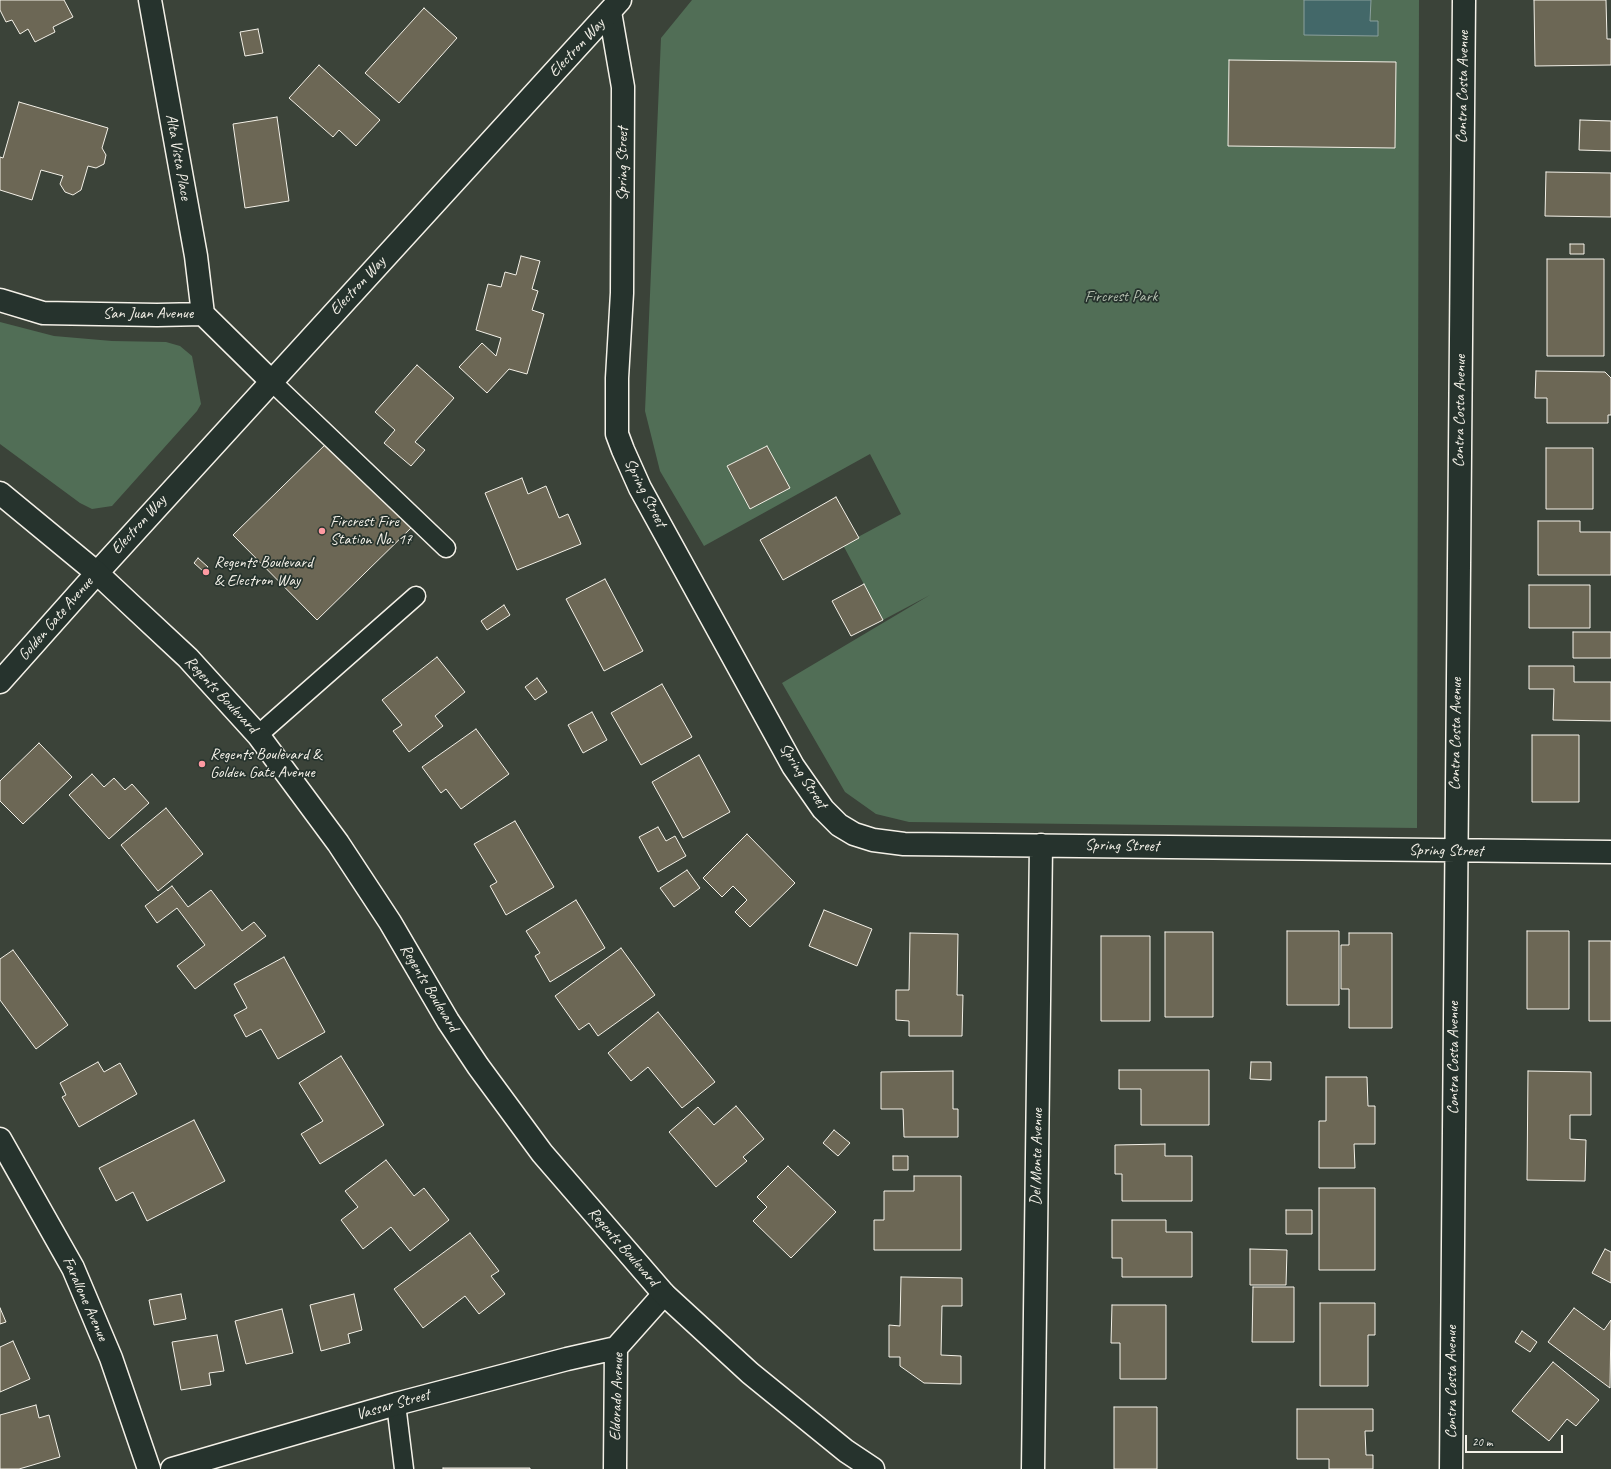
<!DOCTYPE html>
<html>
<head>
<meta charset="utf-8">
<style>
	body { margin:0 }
	#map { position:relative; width:1611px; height:1469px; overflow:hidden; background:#3b4339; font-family:Caveat,sans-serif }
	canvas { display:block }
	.scale { position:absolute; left:1465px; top:1435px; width:98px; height:18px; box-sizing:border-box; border:2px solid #f4f1e8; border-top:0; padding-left:5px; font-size:12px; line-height:14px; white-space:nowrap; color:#f4f1e8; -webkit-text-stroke:3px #26332d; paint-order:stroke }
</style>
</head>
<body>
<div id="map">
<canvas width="1611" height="1469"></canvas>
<div class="scale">20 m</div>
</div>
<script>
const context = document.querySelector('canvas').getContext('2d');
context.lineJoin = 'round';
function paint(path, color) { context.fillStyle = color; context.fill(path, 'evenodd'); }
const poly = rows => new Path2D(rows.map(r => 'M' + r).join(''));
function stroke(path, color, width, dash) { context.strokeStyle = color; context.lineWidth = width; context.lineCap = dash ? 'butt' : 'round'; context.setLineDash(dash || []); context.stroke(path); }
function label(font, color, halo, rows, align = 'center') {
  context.font = font + ' Caveat,sans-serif'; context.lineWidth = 3.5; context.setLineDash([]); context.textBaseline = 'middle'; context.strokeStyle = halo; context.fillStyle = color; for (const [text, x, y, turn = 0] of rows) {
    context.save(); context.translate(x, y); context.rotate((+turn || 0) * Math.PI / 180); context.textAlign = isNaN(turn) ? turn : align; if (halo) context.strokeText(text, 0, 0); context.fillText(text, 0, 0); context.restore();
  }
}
const green = poly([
	[692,0,1419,0,1417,828,909,822,876,814,845,792,782,683,930,595,883,620,843,545,901,514,870,454,704,546,660,471,645,411,661,38],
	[0,322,54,336,112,341,166,342,180,346,192,356,201,404,197,411,112,506,92,509,80,503,0,444]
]);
const water = poly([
	[1304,0,1371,0,1370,21,1378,21,1378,36,1304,35,1304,0]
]);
const building = poly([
	[0,0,64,0,73,17,53,27,55,32,35,42,28,29,20,34,12,20,6,22,0,10,0,0],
	[1534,0,1606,0,1607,39,1611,39,1611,65,1535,66,1534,0],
	[424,8,457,38,399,103,365,73,424,8],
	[258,29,263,53,245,56,240,32,258,29],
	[1229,60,1396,62,1395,148,1228,146,1229,60],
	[319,65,380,120,356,146,339,130,333,137,289,98,319,65],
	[19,102,108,128,102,148,106,155,104,164,96,168,88,166,81,190,73,195,65,192,60,184,63,176,41,170,32,200,0,190,0,157,3,158,19,102],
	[277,117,289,201,245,208,233,124,277,117],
	[1580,120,1611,121,1611,151,1579,150,1580,120],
	[1546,172,1611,173,1611,217,1545,216,1546,172],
	[1570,244,1584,244,1584,254,1570,254,1570,244],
	[521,256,540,261,532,289,538,291,532,310,544,314,527,374,509,369,487,393,459,367,482,343,496,356,501,338,476,330,488,284,501,287,505,272,516,275,521,256],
	[1547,259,1604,259,1604,356,1547,356,1547,259],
	[417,365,454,398,415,442,425,450,411,466,384,443,395,430,375,412,417,365],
	[1536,371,1605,372,1611,378,1611,415,1608,415,1608,423,1547,423,1547,398,1535,398,1536,371],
	[328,442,412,527,317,620,233,535,328,442],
	[767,446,790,488,750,509,727,466,767,446],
	[1546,448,1593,448,1593,509,1546,509,1546,448],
	[522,478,528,494,546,486,559,518,568,514,581,544,517,570,485,493,522,478],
	[836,497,859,538,783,580,760,540,836,497],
	[1538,521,1580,521,1580,532,1611,532,1611,575,1538,575,1538,521],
	[198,558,208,567,204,572,194,563,198,558],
	[605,579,643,651,604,671,566,599,605,579],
	[864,584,883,620,851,636,832,601,864,584],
	[1529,585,1590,585,1590,628,1529,628,1529,585],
	[504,605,510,615,487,630,481,621,504,605],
	[1573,632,1611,632,1611,658,1573,658,1573,632],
	[437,657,465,692,435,716,443,726,409,752,393,731,402,725,382,700,437,657],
	[1529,666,1574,666,1574,682,1611,682,1611,721,1553,720,1554,689,1529,689,1529,666],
	[537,678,547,692,535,700,525,687,537,678],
	[662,684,692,737,641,765,611,713,662,684],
	[592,712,607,740,583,753,568,725,592,712],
	[476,729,509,774,461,809,446,789,441,793,422,767,476,729],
	[1532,735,1579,735,1579,802,1532,802,1532,735],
	[39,743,72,777,23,824,0,801,0,781,39,743],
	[699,755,730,812,683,838,652,782,699,755],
	[92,774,104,787,114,778,125,790,132,784,149,803,109,839,69,795,92,774],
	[166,808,203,854,158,891,121,845,166,808],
	[515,821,554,887,506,915,490,886,497,882,474,844,515,821],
	[658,827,666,841,675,836,686,856,658,872,639,837,658,827],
	[747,834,795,883,750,927,735,912,747,900,733,886,722,897,703,878,747,834],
	[687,870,700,888,674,907,660,888,687,870],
	[172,886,188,907,211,890,242,931,254,922,266,936,195,989,177,966,205,945,177,908,157,923,145,906,172,886],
	[576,900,605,948,550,982,535,956,540,953,526,931,576,900],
	[824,910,872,929,857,966,809,946,824,910],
	[1287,931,1339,931,1339,1005,1287,1005,1287,931],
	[1527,931,1569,931,1569,1009,1527,1009,1527,931],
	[1165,932,1213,932,1213,1017,1165,1017,1165,932],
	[910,933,958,934,957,995,963,995,962,1036,909,1036,909,1021,896,1020,896,990,909,990,910,933],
	[1349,933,1392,933,1392,1028,1349,1028,1349,989,1341,989,1341,945,1349,945,1349,933],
	[1101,936,1150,936,1150,1021,1101,1021,1101,936],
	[1589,941,1611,941,1611,1021,1589,1021,1589,941],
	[621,948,655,995,598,1036,589,1023,579,1030,555,996,621,948],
	[13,950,68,1025,36,1049,0,1000,0,959,13,950],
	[284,957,325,1032,278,1059,261,1029,246,1037,234,1015,247,1008,234,984,284,957],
	[658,1012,715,1082,682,1108,648,1067,631,1081,608,1053,658,1012],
	[341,1056,384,1125,320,1164,301,1134,323,1121,299,1083,341,1056],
	[98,1062,104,1072,120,1063,137,1094,79,1127,62,1097,66,1095,60,1083,98,1062],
	[1251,1062,1271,1062,1271,1080,1250,1079,1251,1062],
	[1119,1070,1209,1070,1209,1125,1141,1125,1141,1089,1119,1089,1119,1070],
	[953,1071,953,1109,958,1109,958,1137,904,1137,903,1109,881,1109,881,1072,953,1071],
	[1528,1071,1591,1072,1591,1115,1570,1115,1570,1139,1586,1140,1585,1181,1527,1180,1528,1071],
	[1326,1077,1367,1077,1368,1106,1375,1106,1375,1144,1354,1144,1355,1168,1319,1168,1319,1121,1326,1121,1326,1077],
	[736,1106,764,1139,743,1157,747,1161,716,1187,669,1132,698,1107,714,1125,736,1106],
	[194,1120,225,1181,147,1221,133,1192,116,1201,99,1168,194,1120],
	[834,1130,850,1143,838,1156,823,1143,834,1130],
	[1165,1144,1165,1156,1192,1156,1192,1201,1122,1201,1122,1174,1115,1174,1115,1145,1165,1144],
	[893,1156,908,1156,908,1170,893,1170,893,1156],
	[386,1160,414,1196,424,1188,449,1220,410,1251,391,1227,363,1249,341,1220,358,1207,345,1191,386,1160],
	[788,1166,836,1212,791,1258,753,1221,767,1207,757,1197,788,1166],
	[914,1176,961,1176,961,1250,874,1250,874,1220,884,1220,884,1191,914,1191,914,1176],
	[1319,1188,1375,1188,1375,1270,1319,1270,1319,1188],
	[1286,1210,1312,1210,1312,1234,1286,1234,1286,1210],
	[1112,1220,1166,1220,1166,1232,1192,1232,1192,1277,1122,1277,1122,1258,1112,1258,1112,1220],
	[470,1233,499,1271,491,1276,505,1294,479,1314,465,1296,423,1328,394,1289,470,1233],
	[1250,1249,1287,1250,1286,1285,1250,1285,1250,1249],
	[1605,1249,1611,1252,1611,1283,1592,1273,1605,1249],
	[901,1277,962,1278,962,1306,942,1306,941,1355,961,1356,961,1384,924,1383,900,1366,900,1357,889,1357,889,1325,900,1326,901,1277],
	[1253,1287,1294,1287,1294,1342,1252,1342,1253,1287],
	[181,1294,186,1319,154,1325,149,1300,181,1294],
	[354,1294,362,1330,348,1334,350,1343,321,1351,310,1305,354,1294],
	[1320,1303,1375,1303,1375,1335,1368,1335,1368,1386,1320,1386,1320,1303],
	[1112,1305,1166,1305,1166,1379,1120,1379,1120,1343,1111,1343,1112,1305],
	[0,1308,6,1322,0,1324,0,1308],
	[1574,1308,1604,1330,1611,1320,1610,1388,1548,1342,1574,1308],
	[282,1309,293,1353,246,1364,235,1321,282,1309],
	[1522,1331,1537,1342,1530,1352,1515,1342,1522,1331],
	[217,1335,224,1371,209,1373,211,1385,181,1390,172,1342,217,1335],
	[13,1341,30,1379,0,1392,0,1347,13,1341],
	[1553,1362,1599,1400,1576,1426,1567,1419,1549,1441,1512,1411,1553,1362],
	[36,1405,39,1418,49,1415,60,1457,19,1469,0,1469,0,1415,36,1405],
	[1114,1407,1157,1407,1157,1469,1114,1469,1114,1407],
	[1297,1409,1373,1409,1373,1431,1365,1431,1366,1455,1373,1455,1373,1469,1329,1469,1329,1459,1297,1459,1297,1409],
	[443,1468,530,1468,530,1469,443,1469,443,1468]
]);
const service = poly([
	[271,381,446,548],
	[258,735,416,596],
	[396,1404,404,1469]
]);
const minor = poly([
	[150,0,196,256,203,314],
	[610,12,623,87,622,293,617,378,617,434,623,450,640,488,793,766,823,809,839,825,854,834,873,840,904,844,1611,852],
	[0,300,43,313,157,315,203,314,271,381],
	[0,682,97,573],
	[0,1139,73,1268,111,1358,149,1469],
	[172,1469,396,1404,567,1359,616,1348],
	[615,1469,616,1348,664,1294],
	[1033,1469,1041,845],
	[1451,1469,1464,0]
]);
const tertiary = poly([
	[97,573,620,0]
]);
const secondary = poly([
	[0,493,97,573,130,604,188,658,258,735,338,843,390,922,448,1021,478,1066,542,1153,664,1294,750,1373,846,1451,873,1469]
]);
const markers = [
	[322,531,4,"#ff9aa2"],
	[206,572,4,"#ff9aa2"],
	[202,764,4,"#ff9aa2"]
];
const streetNames = [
	["Electron Way",577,48,-47],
	["Contra Costa Avenue",1463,87,-89],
	["Alta Vista Place",178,157,80],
	["Spring Street",623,164,-90],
	["Electron Way",358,286,-47],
	["San Juan Avenue",148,314],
	["Contra Costa Avenue",1460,411,-89],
	["Spring Street",645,493,63],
	["Electron Way",139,525,-48],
	["Golden Gate Avenue",56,619,-49],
	["Regents Boulevard",221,695,47],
	["Contra Costa Avenue",1456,734,-89],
	["Spring Street",803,776,57],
	["Spring Street",1122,846,1],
	["Spring Street",1446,851,1],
	["Regents Boulevard",429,988,59],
	["Contra Costa Avenue",1454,1058,-90],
	["Del Monte Avenue",1037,1157,-89],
	["Regents Boulevard",623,1247,49],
	["Farallone Avenue",85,1299,66],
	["Contra Costa Avenue",1452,1382,-90],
	["Eldorado Avenue",617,1397,-88],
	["Vassar Street",393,1405,-16]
];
const parkNames = [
	["Fircrest Park",1121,297]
];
const poiNames = [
	["Fircrest Fire",330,522],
	["Station No. 17",330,540],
	["Regents Boulevard",214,563],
	["& Electron Way",214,581],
	["Regents Boulevard &",210,755],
	["Golden Gate Avenue",210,773]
];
paint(green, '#516e56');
paint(water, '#436869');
stroke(water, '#8a9f9c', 1);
paint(building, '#6c6755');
stroke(building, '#f4f1e8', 1);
stroke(service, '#f4f1e8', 21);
stroke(minor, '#f4f1e8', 25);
stroke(tertiary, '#f4f1e8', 25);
stroke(secondary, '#f4f1e8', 25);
stroke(service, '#26332d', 18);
stroke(minor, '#26332d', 22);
stroke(tertiary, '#26332d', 22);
stroke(secondary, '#26332d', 22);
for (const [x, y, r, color] of markers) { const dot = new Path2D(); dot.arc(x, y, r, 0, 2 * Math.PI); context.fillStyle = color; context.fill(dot); stroke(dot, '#26332d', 1.5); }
label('16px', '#f4f1e8', '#26332d', streetNames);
label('16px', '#b3bdae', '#26332d', parkNames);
label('16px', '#f4f1e8', '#26332d', poiNames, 'left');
</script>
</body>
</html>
